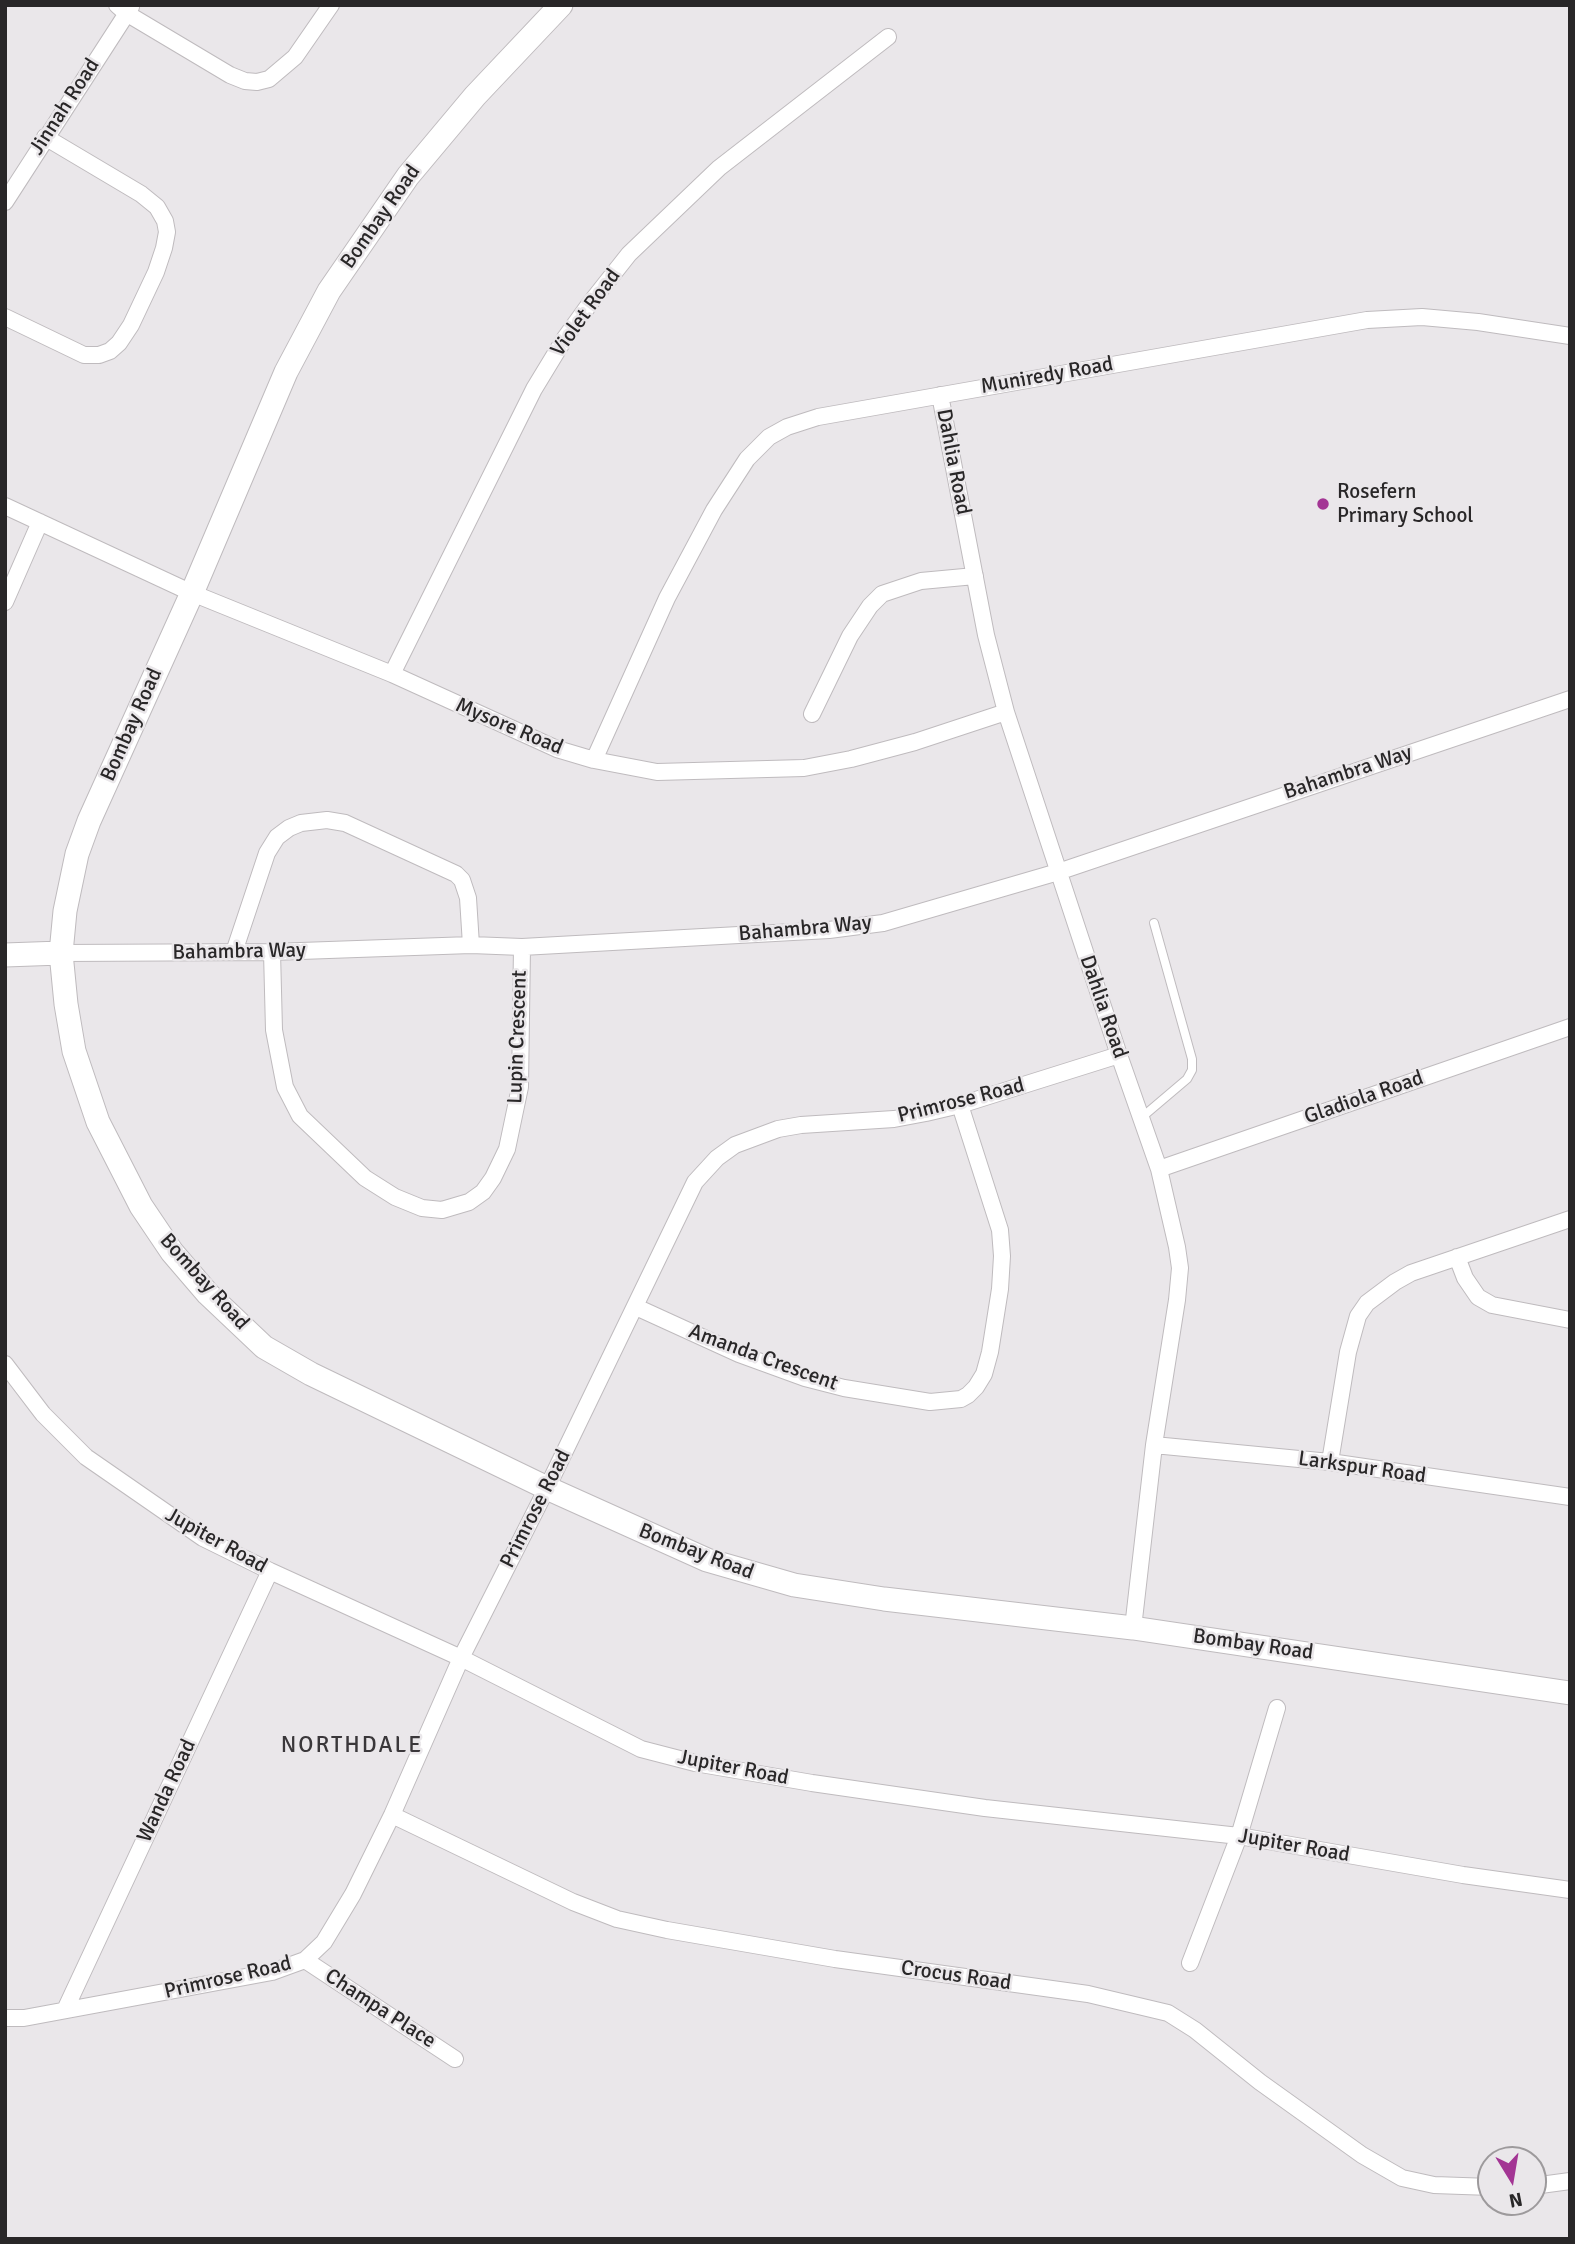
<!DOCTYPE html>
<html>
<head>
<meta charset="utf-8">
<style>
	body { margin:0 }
	#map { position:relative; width:1575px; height:2244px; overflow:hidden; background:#eae7ea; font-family:Signika,sans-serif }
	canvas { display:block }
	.frame { position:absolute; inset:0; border:7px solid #292728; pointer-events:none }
	.north { position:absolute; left:1477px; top:2146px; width:70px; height:70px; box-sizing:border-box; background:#eae7ea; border:2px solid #9d9a9c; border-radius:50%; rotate:169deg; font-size:19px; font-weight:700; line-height:28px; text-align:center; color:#292728 }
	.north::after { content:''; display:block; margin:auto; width:24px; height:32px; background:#a33594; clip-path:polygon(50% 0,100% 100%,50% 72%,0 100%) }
</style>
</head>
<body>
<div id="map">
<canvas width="1575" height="2244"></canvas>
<div class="frame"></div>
<div class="north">N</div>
</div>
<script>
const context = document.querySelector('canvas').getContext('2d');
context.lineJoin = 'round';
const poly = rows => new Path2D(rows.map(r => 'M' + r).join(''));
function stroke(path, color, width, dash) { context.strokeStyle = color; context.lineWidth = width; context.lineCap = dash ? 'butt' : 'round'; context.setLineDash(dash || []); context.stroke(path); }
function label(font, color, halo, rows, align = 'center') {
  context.font = font + ' Signika,sans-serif'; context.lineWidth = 5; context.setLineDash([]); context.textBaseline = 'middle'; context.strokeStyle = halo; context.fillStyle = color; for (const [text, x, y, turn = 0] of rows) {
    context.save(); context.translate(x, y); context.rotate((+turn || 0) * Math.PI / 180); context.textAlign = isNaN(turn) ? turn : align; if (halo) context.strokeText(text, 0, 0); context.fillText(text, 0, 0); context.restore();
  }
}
const lane = poly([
	[1141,1118,1187,1079,1192,1070,1192,1059,1154,923]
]);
const street = poly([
	[117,5,126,13,230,75,245,81,257,82,269,79,295,57,331,5],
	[5,202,131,7],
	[5,317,84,355,99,355,110,351,119,343,131,325,156,272,164,248,167,232,165,221,157,207,141,194,45,137],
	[940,395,986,635,1006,712,1119,1055,1159,1169,1177,1247,1180,1268,1177,1300,1154,1445,1133,1628],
	[5,506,192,593,392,674,557,749,594,760,657,772,804,768,851,759,915,742,1006,712],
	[5,602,40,522],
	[392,674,534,389,565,338,591,302,629,254,719,168,888,37],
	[812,714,850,636,870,606,882,594,921,581,975,576],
	[594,760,667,598,714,510,747,459,769,437,787,427,818,417,1367,320,1422,317,1478,322,1570,336],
	[234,952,267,853,277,837,289,828,301,823,327,820,345,823,456,874,462,880,468,898,471,945],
	[272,952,274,1030,285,1087,300,1116,365,1178,395,1197,422,1208,442,1210,469,1202,483,1192,493,1178,507,1149,520,1087,522,947],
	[61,953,272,952,471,945,522,947,829,930,883,923,1058,872,1570,699],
	[1159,1169,1570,1027],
	[1457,1257,1465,1278,1478,1297,1492,1305,1570,1320],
	[636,1307,739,1354,805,1378,844,1388,930,1402,961,1399,968,1395,976,1387,984,1374,990,1352,1000,1289,1002,1256,1000,1230,960,1105],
	[5,1364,43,1414,86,1457,203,1538,270,1571,461,1658,641,1749,695,1763,812,1783,985,1808,1239,1836,1463,1875,1570,1890],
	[1154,1445,1330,1462,1570,1497],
	[1330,1462,1348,1352,1358,1316,1367,1303,1395,1282,1411,1273,1570,1219],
	[392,1815,573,1902,617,1919,667,1930,835,1959,1088,1994,1168,2013,1195,2030,1260,2082,1362,2155,1402,2178,1434,2185,1491,2187],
	[305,1960,455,2059],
	[1190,1963,1239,1836,1277,1708],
	[65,2010,270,1571],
	[5,2018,24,2018,272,1972,305,1960,324,1942,353,1894,392,1815,461,1658,547,1488,695,1182,717,1158,735,1145,778,1129,801,1125,894,1119,926,1113,960,1105,1119,1055],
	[1533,2186,1570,2181]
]);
const secondary = poly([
	[561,5,475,96,408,176,329,291,286,372,192,593,89,821,77,854,65,911,61,953,66,1004,74,1051,98,1122,141,1206,172,1252,208,1294,264,1347,311,1374,547,1488,707,1560,794,1585,884,1599,1133,1628,1570,1693],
	[5,955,61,953]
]);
const markers = [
	[1323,504,7,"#a33594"]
];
const streetNames = [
	["Jinnah Road",65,107,-57],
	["Bombay Road",381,217,-55],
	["Violet Road",586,313,-54],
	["Muniredy Road",1047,376,-10],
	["Dahlia Road",953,462,79],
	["Bombay Road",132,725,-66],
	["Mysore Road",509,727,23],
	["Bahambra Way",1348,773,-18],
	["Bahambra Way",805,929,-5],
	["Bahambra Way",239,952,-1],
	["Dahlia Road",1103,1007,71],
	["Lupin Crescent",518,1037,-88],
	["Gladiola Road",1364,1098,-19],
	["Primrose Road",961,1101,-14],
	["Bombay Road",204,1282,48],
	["Amanda Crescent",763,1358,20],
	["Larkspur Road",1362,1468,8],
	["Primrose Road",536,1509,-63],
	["Jupiter Road",216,1541,29],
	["Bombay Road",696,1552,21],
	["Bombay Road",1253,1645,8],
	["Jupiter Road",733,1768,11],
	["Wanda Road",167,1791,-65],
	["Jupiter Road",1294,1846,10],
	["Crocus Road",956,1976,8],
	["Primrose Road",228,1978,-13],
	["Champa Place",380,2009,33]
];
const poiNames = [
	["Rosefern",1337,492],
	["Primary School",1337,516]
];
const neighbourhoodNames = [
	["NORTHDALE",352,1746]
];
stroke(lane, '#bfbbbe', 10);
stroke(street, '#bfbbbe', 18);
stroke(secondary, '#bfbbbe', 25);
stroke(lane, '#fff', 8);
stroke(street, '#fff', 16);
stroke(secondary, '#fff', 23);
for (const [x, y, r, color] of markers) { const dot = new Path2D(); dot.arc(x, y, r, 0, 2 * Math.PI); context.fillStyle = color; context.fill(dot); stroke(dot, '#eae7ea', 2.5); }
label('21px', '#292728', '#eae7ea', streetNames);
label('21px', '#292728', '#eae7ea', poiNames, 'left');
context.letterSpacing = '2px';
label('23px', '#3a373a', '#eae7ea', neighbourhoodNames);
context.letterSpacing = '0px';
</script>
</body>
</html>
